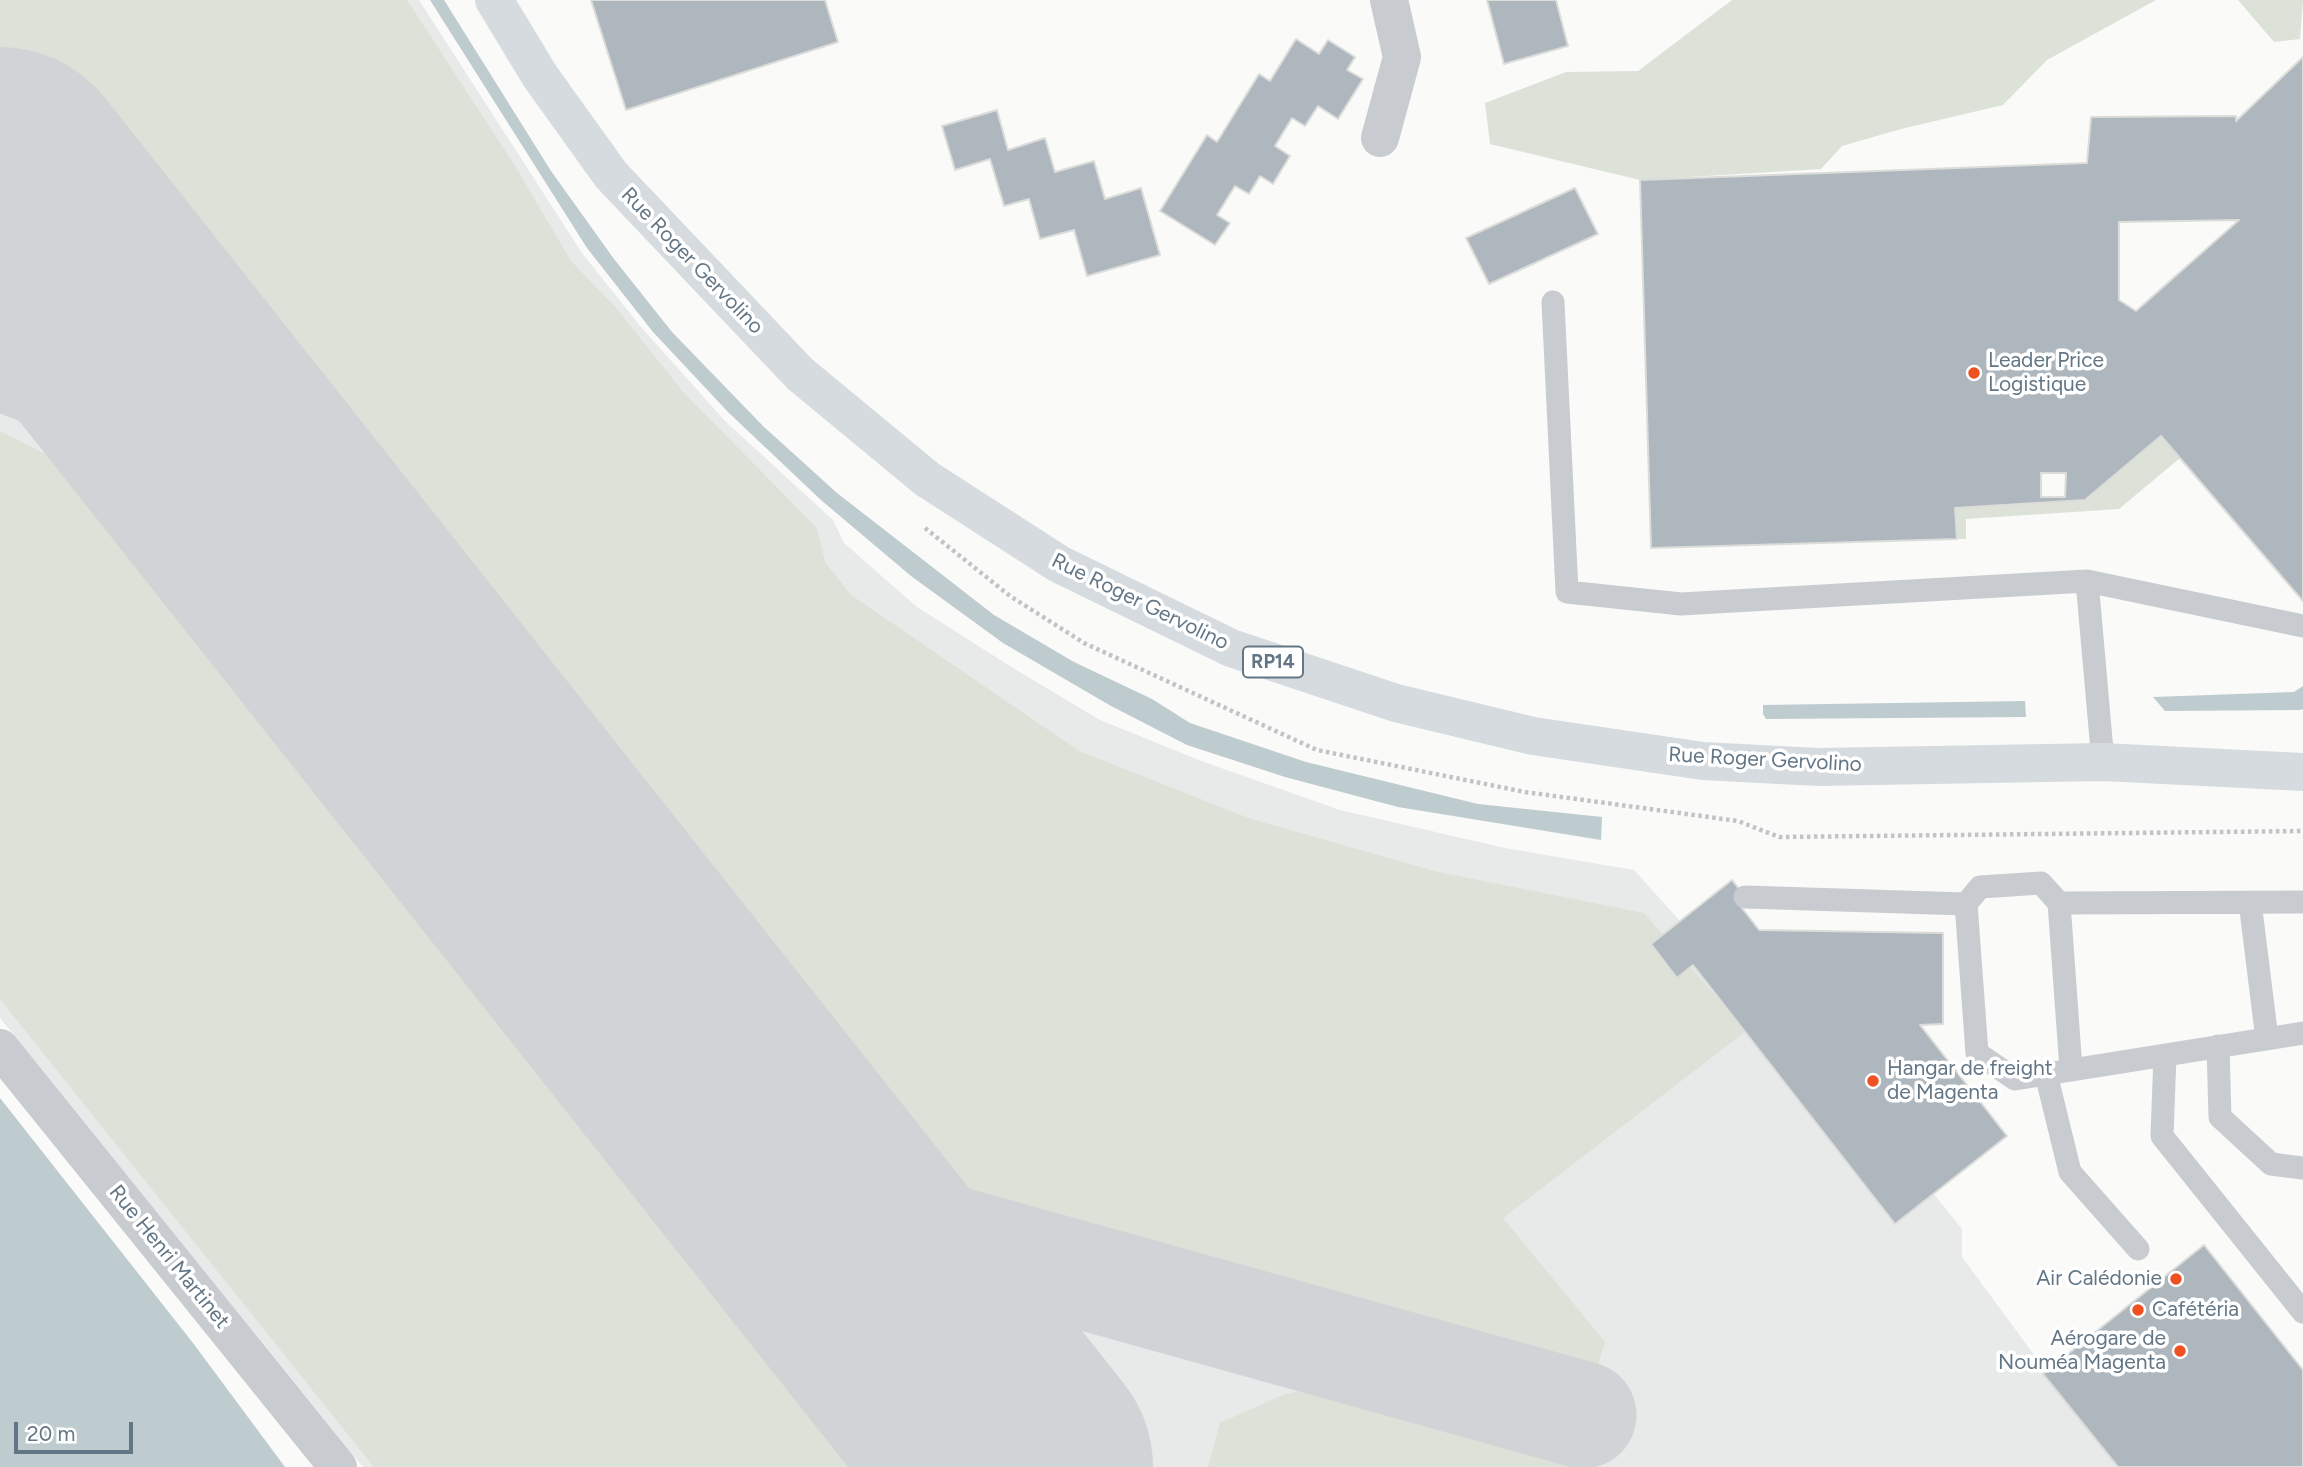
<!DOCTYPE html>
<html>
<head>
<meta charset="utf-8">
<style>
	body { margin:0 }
	#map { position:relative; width:2303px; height:1467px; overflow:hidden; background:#fafaf8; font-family:Figtree,sans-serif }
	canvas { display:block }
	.scale { position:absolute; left:14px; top:1422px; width:119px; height:32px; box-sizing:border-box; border:4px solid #637685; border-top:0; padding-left:9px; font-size:21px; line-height:24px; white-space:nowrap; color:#637685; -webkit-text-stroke:5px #fff; paint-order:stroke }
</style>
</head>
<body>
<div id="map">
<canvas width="2303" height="1467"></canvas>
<div class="scale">20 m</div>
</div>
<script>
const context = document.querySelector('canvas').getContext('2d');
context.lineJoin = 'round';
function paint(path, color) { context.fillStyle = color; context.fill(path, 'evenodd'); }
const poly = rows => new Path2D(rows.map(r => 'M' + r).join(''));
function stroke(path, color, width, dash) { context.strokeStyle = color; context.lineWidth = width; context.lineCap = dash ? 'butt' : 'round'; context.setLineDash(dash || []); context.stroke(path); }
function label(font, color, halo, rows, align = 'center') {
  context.font = font + ' Figtree,sans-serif'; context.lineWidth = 7; context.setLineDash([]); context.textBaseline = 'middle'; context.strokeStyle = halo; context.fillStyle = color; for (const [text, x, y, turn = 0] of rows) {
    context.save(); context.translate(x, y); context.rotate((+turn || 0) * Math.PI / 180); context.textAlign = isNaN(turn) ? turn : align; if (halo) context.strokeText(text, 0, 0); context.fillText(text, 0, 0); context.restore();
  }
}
const built = poly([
	[0,0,419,0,582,253,641,327,725,421,833,520,844,543,917,607,1013,668,1100,720,1204,762,1340,810,1505,848,1634,870,1680,921,1732,880,1738,903,1759,930,1943,933,1943,1024,1921,1026,2007,1136,1934,1194,1962,1229,1962,1257,2046,1371,2204,1245,2303,1370,2303,1467,363,1467,0,1018]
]);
const green = poly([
	[0,0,407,0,515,166,571,261,617,309,684,393,817,528,825,562,851,595,1079,751,1251,819,1438,872,1644,913,1746,1031,1503,1218,1605,1342,1596,1371,1536,1365,1024,1222,920,1184,879,1150,70,107,0,161],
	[1732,0,2156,0,2047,60,2003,105,1901,129,1842,146,1821,169,1640,180,1490,144,1485,103,1566,72,1638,71],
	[2238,0,2303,0,2300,39,2274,42],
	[0,431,114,489,889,1467,374,1467,0,999],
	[2161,436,2180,458,2119,509,1966,519,1966,539,1957,539,1955,508,2085,500],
	[1321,1387,1567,1466,1571,1467,1208,1467,1220,1423,1285,1394]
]);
const water = poly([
	[430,0,444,0,551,171,614,259,672,332,764,427,837,493,994,615,1074,662,1152,699,1190,723,1306,762,1478,804,1602,817,1601,840,1398,807,1285,777,1187,745,1111,706,1003,643,911,576,821,500,729,413,653,332,587,248],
	[2303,686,2303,709,2300,710,2165,711,2153,697,2294,692],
	[2025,701,2026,717,1766,719,1763,714,1763,705],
	[0,1098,193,1343,285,1467,0,1467]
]);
const taxiway = poly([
	[0,228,24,222,47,224,69,232,88,245,103,264,112,286,115,308,112,322],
	[0,356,160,418,189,433,218,456],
	[807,1199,1583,1415]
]);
const runway = poly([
	[0,181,1019,1467]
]);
const building = poly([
	[591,0,825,0,838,42,626,110,591,0],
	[1487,0,1556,0,1568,46,1504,64,1487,0],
	[1296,39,1319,54,1328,40,1355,57,1347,70,1363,79,1338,119,1318,106,1305,126,1292,118,1275,146,1290,156,1273,184,1260,176,1249,194,1235,186,1217,215,1230,223,1215,245,1160,211,1207,135,1217,142,1259,74,1270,81,1296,39],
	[2303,57,2303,601,2161,436,2085,500,1955,508,1957,539,1651,548,1640,180,2087,163,2091,117,2236,116,2236,121,2303,57],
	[2239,220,2136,311,2119,300,2119,222,2239,220],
	[2041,473,2066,473,2065,497,2041,497,2041,473],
	[997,110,1008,150,1045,138,1055,172,1094,161,1105,199,1141,188,1160,255,1087,276,1074,230,1040,239,1029,199,1004,206,990,159,955,170,942,126,997,110],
	[1575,188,1598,234,1489,284,1466,238,1575,188],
	[1732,880,1745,897,1738,903,1759,930,1943,933,1943,1024,1920,1025,2007,1136,1895,1224,1693,965,1677,978,1651,944,1732,880],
	[2204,1245,2303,1370,2303,1467,2118,1467,2043,1374,2204,1245]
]);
const path = poly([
	[925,528,1010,596,1084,643,1317,750,1525,792,1738,821,1779,837,2303,831]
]);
const lane = poly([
	[1553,302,1567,592,1681,604,2087,581,2103,762],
	[2087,581,2303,626],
	[1745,897,1966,904],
	[2250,902,2267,1039],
	[2059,903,2303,902],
	[2218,1046,2220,1117,2271,1164,2303,1168],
	[2165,1055,2162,1136,2303,1312],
	[2071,1069,2059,903,2041,883,1980,887,1966,904,1977,1053,2015,1079,2303,1033],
	[2046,1074,2070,1172,2138,1249]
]);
const street = poly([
	[1380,138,1402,57,1389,0],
	[0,1048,338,1467]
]);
const primary = poly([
	[494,0,540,76,611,175,800,374,927,479,1059,564,1231,648,1396,703,1533,736,1703,761,1818,767,2103,762,2303,772]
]);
const markers = [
	[1974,373,7,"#f05122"],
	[1873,1081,7,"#f05122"],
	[2176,1279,7,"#f05122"],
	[2138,1310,7,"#f05122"],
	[2180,1351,7,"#f05122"]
];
const shields = [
	[1273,662,60]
];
const shieldNames = [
	["RP14",1273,662]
];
const streetNames = [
	["Rue Roger Gervolino",692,261,46],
	["Rue Roger Gervolino",1140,602,26],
	["Rue Roger Gervolino",1765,760,3],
	["Rue Henri Martinet",169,1257,51]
];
const poiNames = [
	["Leader Price",1988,361],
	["Logistique",1988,385],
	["Hangar de freight",1887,1069],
	["de Magenta",1887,1093],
	["Air Calédonie",2162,1279,"right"],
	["Cafétéria",2152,1310],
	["Aérogare de",2166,1339,"right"],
	["Nouméa Magenta",2166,1363,"right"]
];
paint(built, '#e8e9e9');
paint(green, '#dce2d8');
paint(water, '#becbcf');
stroke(taxiway, '#d0d4d6', 107);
stroke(runway, '#d0d4d6', 268);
paint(building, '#aeb7bd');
stroke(building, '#dcdcda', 2);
stroke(path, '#c1c4c6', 4.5, [3.5, 3.5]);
stroke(lane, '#c8ccd0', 23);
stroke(street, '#c8ccd0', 38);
stroke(primary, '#d6dbdf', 38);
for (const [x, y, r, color] of markers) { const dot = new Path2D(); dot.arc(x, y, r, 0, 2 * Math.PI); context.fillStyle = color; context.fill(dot); stroke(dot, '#fff', 2.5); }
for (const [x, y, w] of shields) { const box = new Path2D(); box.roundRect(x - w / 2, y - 15.5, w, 31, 5); context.fillStyle = '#fff'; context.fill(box); stroke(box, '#637685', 2); }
label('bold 19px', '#637685', null, shieldNames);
label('21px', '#637685', '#fff', streetNames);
label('21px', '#637685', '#fff', poiNames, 'left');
</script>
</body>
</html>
